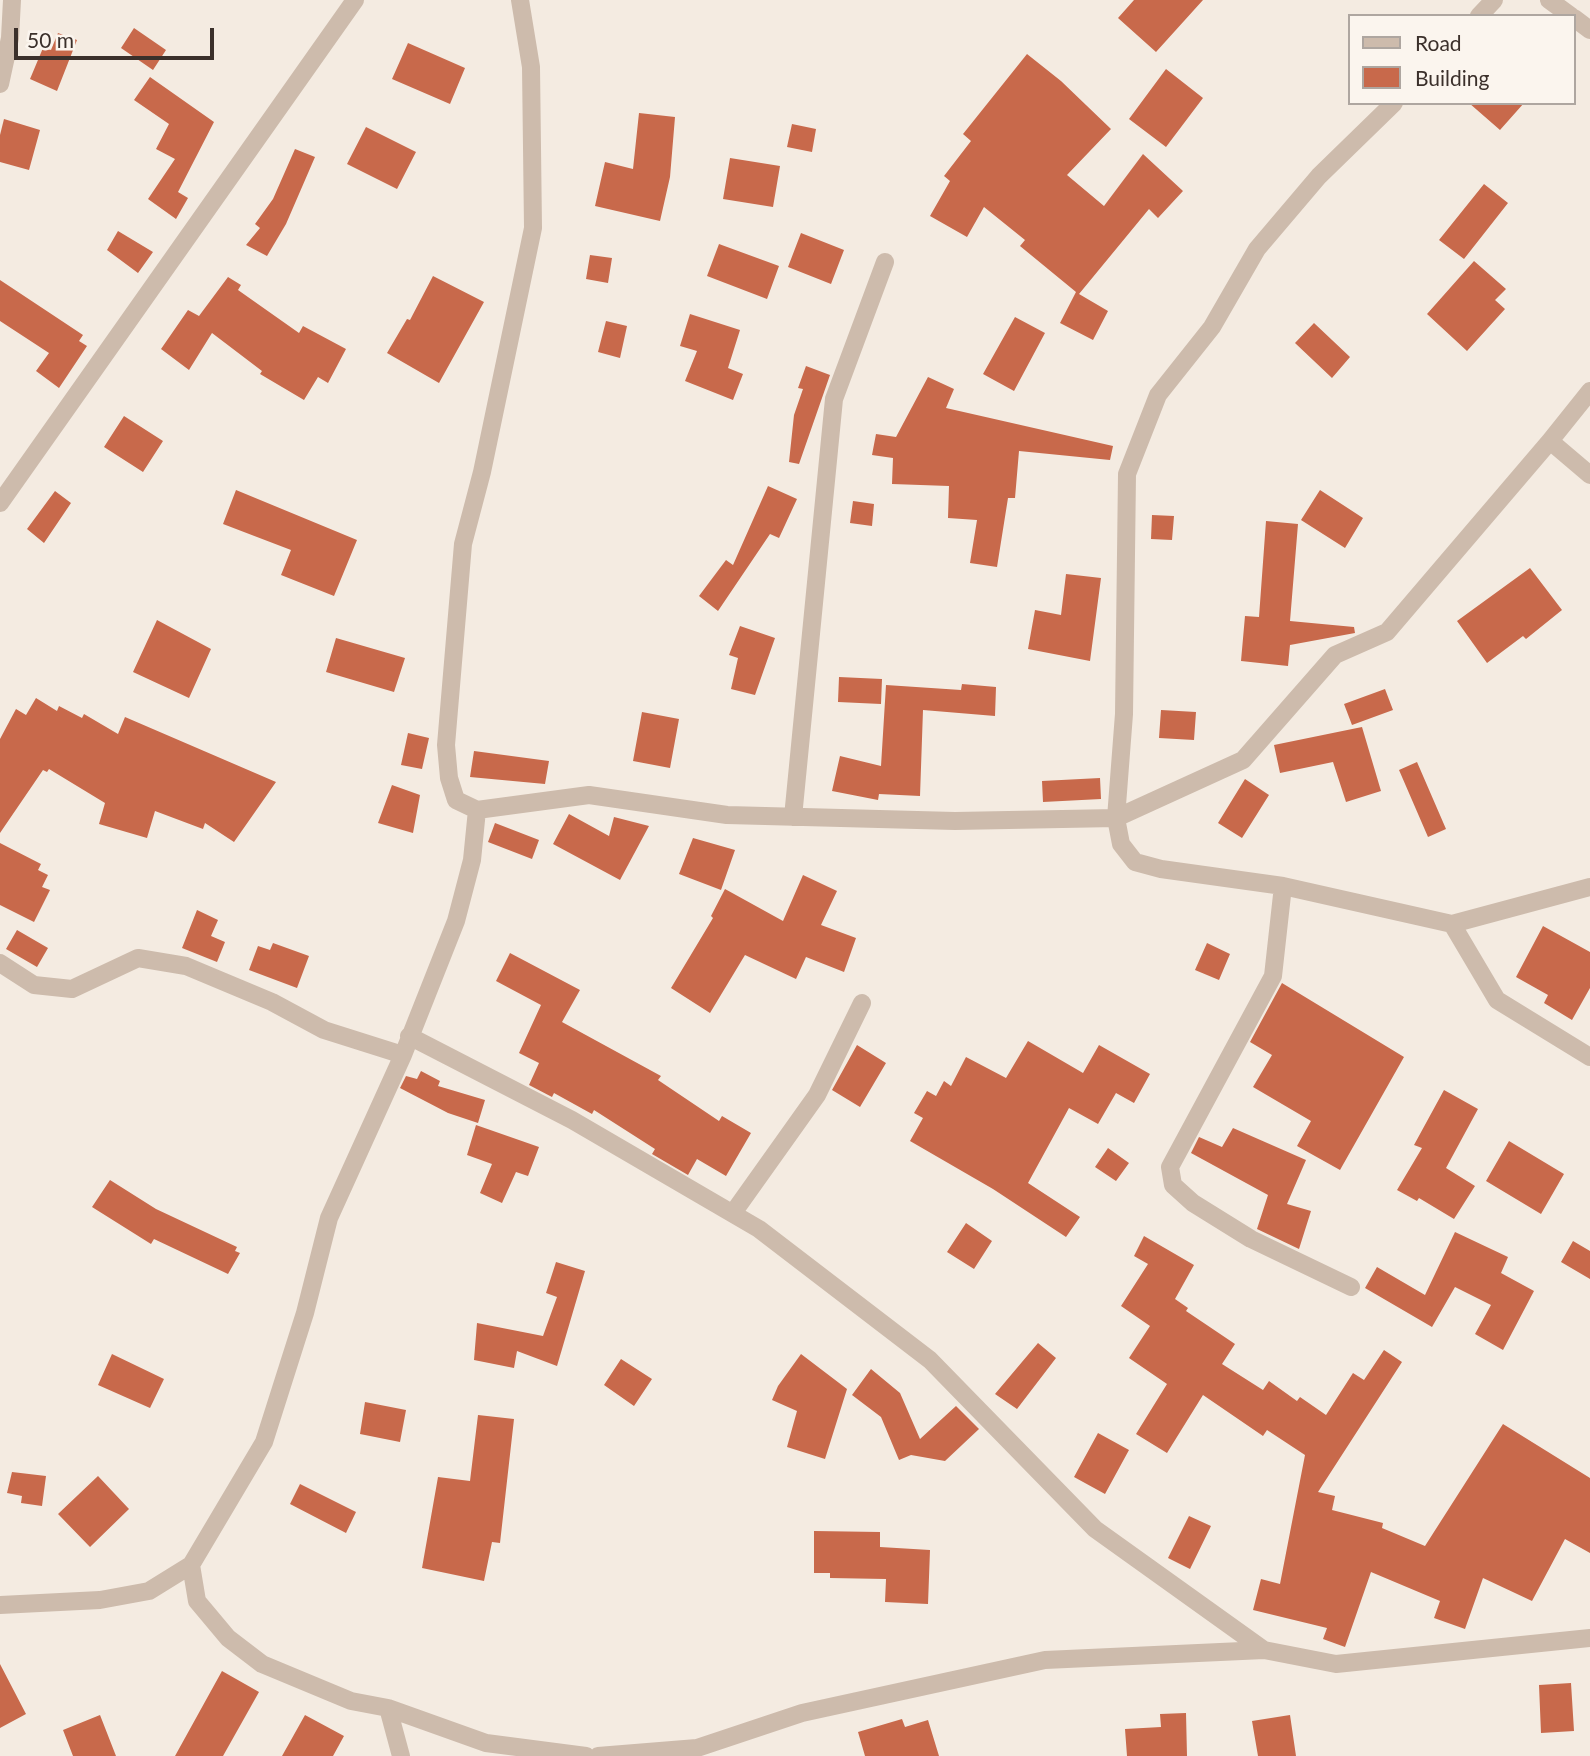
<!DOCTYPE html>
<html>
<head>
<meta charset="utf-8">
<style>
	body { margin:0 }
	#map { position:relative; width:1590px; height:1756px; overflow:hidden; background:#f4ebe1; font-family:Lato,sans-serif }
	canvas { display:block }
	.legend { position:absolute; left:1348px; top:14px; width:228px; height:91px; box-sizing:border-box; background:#fbf5ee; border:2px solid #aea6a0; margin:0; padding:9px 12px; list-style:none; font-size:21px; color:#3b302b }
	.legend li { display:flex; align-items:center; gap:14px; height:35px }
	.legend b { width:35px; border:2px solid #aea6a0 }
	.scale { position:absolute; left:14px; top:28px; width:200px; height:32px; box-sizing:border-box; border:4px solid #3b302b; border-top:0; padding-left:9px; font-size:21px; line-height:24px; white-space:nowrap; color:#3b302b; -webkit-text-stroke:5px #fbf5ee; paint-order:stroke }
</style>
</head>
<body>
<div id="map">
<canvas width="1590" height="1756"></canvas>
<ul class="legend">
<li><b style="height:9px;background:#cdbbac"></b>Road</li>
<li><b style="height:19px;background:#c8694b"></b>Building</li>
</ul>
<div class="scale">50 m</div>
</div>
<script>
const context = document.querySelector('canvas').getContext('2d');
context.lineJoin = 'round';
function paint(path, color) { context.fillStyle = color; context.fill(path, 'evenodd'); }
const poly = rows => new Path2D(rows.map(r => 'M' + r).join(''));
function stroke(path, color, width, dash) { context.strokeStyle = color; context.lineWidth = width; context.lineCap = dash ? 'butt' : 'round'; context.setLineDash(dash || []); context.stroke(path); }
const building = poly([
	[1134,0,1203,0,1156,52,1118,18],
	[134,28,166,50,153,70,121,48],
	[58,33,77,40,57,91,30,79,43,48,51,50],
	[408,43,465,68,450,104,392,79],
	[1027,54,1061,81,1111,129,1067,175,1104,206,1143,154,1183,191,1158,218,1149,209,1079,294,1108,311,1093,340,1060,323,1076,292,1020,246,1025,240,984,207,967,237,930,216,950,181,944,176,971,141,963,134],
	[1166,69,1203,98,1166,147,1129,119],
	[150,77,214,122,178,192,188,198,176,219,148,199,175,159,156,149,169,124,134,100],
	[1469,103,1524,103,1500,130],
	[639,113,675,117,670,177,660,221,595,206,605,162,633,169],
	[4,119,40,130,29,170,0,162,0,135],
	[792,124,816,129,812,152,787,147],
	[366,127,416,152,397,189,347,164],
	[295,149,315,157,286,224,267,256,246,245,260,228,255,224,273,199],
	[730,158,780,166,773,207,723,199],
	[1484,184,1508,203,1464,259,1439,240],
	[118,231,153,252,138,273,107,250],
	[801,233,844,250,831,284,788,267],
	[719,244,779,266,767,299,707,276],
	[590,255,612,258,608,283,586,279],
	[1474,261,1506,289,1495,300,1505,309,1467,351,1427,314],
	[433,276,484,302,439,383,387,353,407,319,410,320],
	[228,277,241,285,238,290,299,333,303,326,346,349,328,383,318,377,304,400,260,374,262,371,212,333,189,370,161,349,188,310,199,316],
	[0,280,83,335,79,341,87,346,59,388,36,371,49,353,0,321],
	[690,314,740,330,728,368,743,374,733,400,685,381,697,351,680,346],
	[1015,317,1045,333,1014,391,983,374],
	[606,321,627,326,620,358,598,352],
	[1314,323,1350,357,1332,378,1295,343],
	[806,366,830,375,799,464,789,462,794,415,803,389,798,388],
	[928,377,954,389,946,408,1113,446,1110,460,1019,451,1015,498,1008,498,997,567,970,563,977,520,948,518,949,486,892,484,893,458,872,455,876,434,896,437],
	[124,416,163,441,143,472,104,447],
	[768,486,797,499,779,538,770,534,718,611,699,596,726,560,733,565],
	[236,490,357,540,334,596,281,575,291,550,223,524],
	[1320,490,1363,518,1345,548,1301,520],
	[55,491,71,503,44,543,27,529],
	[853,501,874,504,872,526,850,523],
	[1152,515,1174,516,1172,540,1151,539],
	[1266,521,1298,524,1290,621,1354,627,1355,633,1290,645,1288,666,1241,661,1245,616,1259,617],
	[1530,568,1562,610,1526,639,1523,636,1487,663,1457,621],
	[1066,574,1101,578,1090,661,1028,649,1035,610,1061,615],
	[157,620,211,649,189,698,133,672],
	[740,626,775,638,755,695,731,689,738,658,729,655],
	[336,638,405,658,394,692,326,672],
	[839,677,882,679,881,704,838,702],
	[962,684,996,687,995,716,923,710,920,796,879,794,878,800,832,791,840,756,881,766,886,685,961,690],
	[1385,689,1393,710,1352,725,1344,704],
	[36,698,57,711,59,706,82,718,84,714,118,734,125,717,276,782,234,842,205,823,203,829,155,811,147,838,99,824,105,803,49,769,47,772,43,770,0,833,0,739,16,709,26,715],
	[1161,710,1196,712,1194,740,1159,738],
	[642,712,679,719,670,768,633,761],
	[1362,727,1381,791,1346,802,1333,762,1280,773,1274,745],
	[408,733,429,738,422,769,401,765],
	[474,751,549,761,545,784,470,777],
	[1417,762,1446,829,1428,837,1399,770],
	[1100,778,1101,799,1043,802,1042,781],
	[1245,779,1269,795,1242,838,1218,823],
	[392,785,420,795,413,833,378,823],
	[569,814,609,836,614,817,649,826,620,880,553,844],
	[495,823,539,840,532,859,488,842],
	[693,838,735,850,721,890,679,874],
	[0,843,41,864,38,870,48,875,42,887,50,890,34,922,0,905],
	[803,875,837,891,821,925,856,938,844,972,806,957,796,979,745,955,710,1013,671,988,713,918,711,916,725,889,783,921],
	[197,910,218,920,211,936,225,942,217,962,182,948],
	[1543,926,1590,952,1590,988,1572,1020,1544,1003,1548,995,1516,977],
	[17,930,48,948,37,967,6,949],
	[273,943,309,956,297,988,249,970,258,946,270,950],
	[1207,943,1230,954,1219,980,1195,970],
	[510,953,580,990,562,1022,661,1076,658,1080,719,1121,722,1116,751,1133,726,1176,697,1159,688,1175,652,1154,655,1149,594,1110,592,1114,554,1093,552,1097,529,1085,539,1063,519,1053,541,1005,496,981],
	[1282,983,1404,1057,1340,1170,1297,1146,1311,1121,1253,1087,1272,1055,1250,1042],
	[1028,1041,1083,1073,1099,1045,1150,1074,1134,1103,1116,1093,1098,1124,1069,1108,1028,1183,1080,1217,1066,1237,993,1189,910,1141,923,1118,914,1113,927,1091,936,1096,944,1081,951,1086,966,1057,1006,1078],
	[857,1045,886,1063,860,1107,832,1090],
	[421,1071,440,1081,438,1086,485,1100,478,1123,448,1113,400,1088,406,1076,417,1079],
	[1444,1090,1478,1109,1446,1168,1475,1186,1454,1219,1419,1198,1417,1201,1397,1190,1422,1148,1414,1145],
	[476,1125,539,1147,528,1176,516,1172,502,1203,480,1193,492,1164,467,1155],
	[1233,1128,1306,1160,1287,1204,1311,1211,1299,1249,1257,1229,1268,1195,1191,1153,1199,1137,1222,1147],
	[1509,1141,1564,1174,1541,1214,1486,1181],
	[1108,1148,1129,1163,1116,1181,1095,1167],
	[110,1180,156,1209,237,1247,235,1251,240,1253,228,1274,154,1239,151,1244,92,1207],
	[966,1223,992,1241,974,1269,947,1252],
	[1455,1232,1508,1257,1501,1273,1534,1291,1503,1350,1475,1334,1491,1305,1455,1287,1432,1327,1365,1288,1377,1267,1425,1295],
	[1144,1236,1194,1265,1175,1299,1188,1308,1186,1311,1235,1344,1222,1364,1263,1390,1269,1381,1297,1401,1300,1397,1326,1415,1353,1373,1364,1380,1384,1350,1402,1362,1318,1492,1335,1496,1332,1510,1383,1523,1382,1528,1425,1546,1503,1424,1590,1478,1590,1553,1565,1539,1532,1601,1483,1578,1465,1629,1434,1618,1440,1601,1371,1572,1345,1647,1323,1639,1327,1628,1253,1610,1261,1579,1280,1584,1305,1455,1267,1430,1263,1436,1203,1395,1167,1453,1136,1434,1167,1384,1129,1358,1150,1326,1121,1306,1148,1264,1134,1256],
	[1573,1241,1590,1251,1590,1279,1561,1262],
	[556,1262,585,1271,557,1366,517,1351,514,1368,474,1360,477,1323,543,1336,557,1297,546,1293],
	[1038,1343,1056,1358,1017,1409,995,1394],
	[112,1354,164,1379,150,1408,98,1385],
	[801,1354,847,1389,825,1459,787,1447,797,1411,772,1400,778,1386],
	[621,1359,652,1379,634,1406,604,1385],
	[871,1369,900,1393,920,1439,956,1406,979,1429,945,1461,911,1455,899,1460,881,1417,852,1395],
	[365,1402,406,1410,400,1442,360,1434],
	[478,1415,514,1419,500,1543,492,1542,484,1581,422,1568,438,1477,470,1481],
	[1098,1433,1129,1450,1105,1494,1074,1477],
	[12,1472,46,1476,42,1506,21,1503,22,1496,7,1493],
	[98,1476,129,1509,90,1547,58,1514],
	[300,1484,356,1512,346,1533,290,1504],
	[1189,1516,1211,1526,1190,1569,1168,1558],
	[814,1531,880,1532,880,1547,930,1550,928,1604,885,1602,886,1579,830,1578,830,1573,814,1573],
	[0,1664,26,1714,0,1728],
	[222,1671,259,1692,223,1756,175,1756],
	[1571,1683,1574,1731,1541,1733,1539,1685],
	[1186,1713,1187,1756,1127,1756,1125,1729,1161,1727,1160,1714],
	[100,1715,116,1756,73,1756,63,1730],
	[305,1715,344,1736,333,1756,282,1756],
	[1290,1715,1296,1756,1258,1756,1252,1721],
	[902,1719,905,1727,928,1720,939,1756,865,1756,858,1732]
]);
const street = poly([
	[1549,0,1571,16],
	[1479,16,1494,0],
	[1574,18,1590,30],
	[0,84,10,38,12,0],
	[1394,103,1319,176,1257,249,1212,327,1158,395,1127,474,1124,714,1116,818,1121,844,1135,862,1161,869,1283,886,1452,924,1590,887],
	[1550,441,1590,391],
	[0,503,355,0],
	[477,810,589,795,727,815,955,821,1116,818,1243,760,1335,655,1387,632,1550,441,1590,475],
	[793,817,834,399,885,262],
	[1283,886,1273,976,1170,1167,1173,1185,1193,1203,1251,1239,1351,1287],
	[1452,924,1497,1000,1590,1057],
	[0,963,34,985,72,989,138,958,186,966,272,1002,324,1030,403,1055],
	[409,1036,572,1120,759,1229,930,1360,1095,1529,1264,1650],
	[733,1213,817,1095,862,1003],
	[0,1605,100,1600,149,1591,191,1565],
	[388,1708,486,1743,586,1756],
	[401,1756,388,1708,351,1701,262,1664,228,1638,197,1601,191,1565,264,1442,305,1313,329,1218,403,1055,456,921,472,860,477,810,456,800,449,778,446,745,463,544,482,472,533,228,531,67,520,0],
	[598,1756,697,1748,802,1713,1045,1660,1264,1650,1336,1664,1590,1638]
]);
paint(building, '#c8694b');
stroke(street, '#cdbbac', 18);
</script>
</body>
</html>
